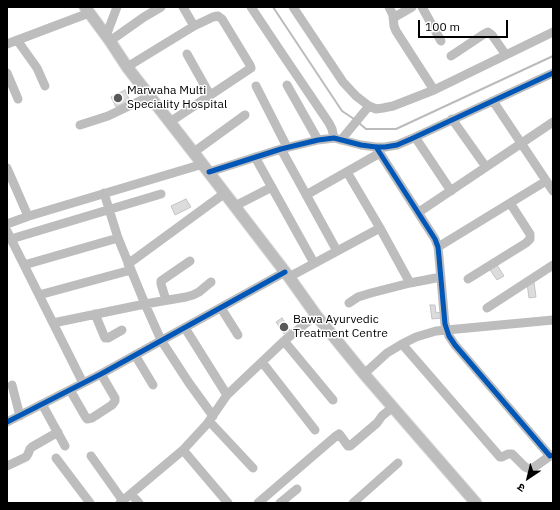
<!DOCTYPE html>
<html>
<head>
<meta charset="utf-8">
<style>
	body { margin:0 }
	#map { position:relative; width:560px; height:510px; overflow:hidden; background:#fff; font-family:"IBM Plex Sans","Noto Sans Devanagari",sans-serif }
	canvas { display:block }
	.frame { position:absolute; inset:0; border:8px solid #000; pointer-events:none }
	.north { position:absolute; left:508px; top:458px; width:40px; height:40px; -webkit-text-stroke:3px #fff; paint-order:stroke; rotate:215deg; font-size:11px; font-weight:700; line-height:16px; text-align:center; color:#000 }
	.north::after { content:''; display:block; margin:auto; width:14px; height:18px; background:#000; clip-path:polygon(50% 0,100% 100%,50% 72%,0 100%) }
	.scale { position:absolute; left:418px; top:20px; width:90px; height:18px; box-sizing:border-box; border:2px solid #000; border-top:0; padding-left:5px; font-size:12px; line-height:14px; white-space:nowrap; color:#000; -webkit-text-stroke:3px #fff; paint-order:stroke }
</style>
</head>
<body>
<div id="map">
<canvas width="560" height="510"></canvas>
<div class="frame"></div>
<div class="north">उ</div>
<div class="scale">100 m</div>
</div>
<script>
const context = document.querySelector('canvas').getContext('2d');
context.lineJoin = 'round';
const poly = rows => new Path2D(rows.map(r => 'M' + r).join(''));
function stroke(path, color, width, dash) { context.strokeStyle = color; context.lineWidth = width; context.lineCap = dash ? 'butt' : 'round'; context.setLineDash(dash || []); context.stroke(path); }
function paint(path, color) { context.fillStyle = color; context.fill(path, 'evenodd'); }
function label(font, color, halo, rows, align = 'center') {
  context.font = font + ' "IBM Plex Sans",sans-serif'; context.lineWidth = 3; context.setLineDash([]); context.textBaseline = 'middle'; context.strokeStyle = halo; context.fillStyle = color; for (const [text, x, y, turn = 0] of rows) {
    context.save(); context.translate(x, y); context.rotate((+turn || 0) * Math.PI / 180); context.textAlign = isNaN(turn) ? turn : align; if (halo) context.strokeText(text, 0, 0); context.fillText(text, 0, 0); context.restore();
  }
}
const stream = poly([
	[273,7,342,111,354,119],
	[359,123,366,129,396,129,553,56]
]);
const building = poly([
	[125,90,130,101,116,107,111,97,125,90],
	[186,199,191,207,175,215,171,206,186,199],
	[497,265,504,276,497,280,490,270,497,265],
	[534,282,536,297,529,298,527,283,534,282],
	[430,305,435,305,436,313,441,312,441,318,432,319,430,305],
	[282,318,290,330,284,334,276,322,282,318]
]);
const minor = poly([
	[183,7,194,26],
	[251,7,283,55,329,123,332,129,334,138],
	[293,7,343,82,356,96,369,106,341,140],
	[389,7,393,15,394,26,396,31,434,90],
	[422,7,441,41],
	[393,18,412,7],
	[106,36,117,7],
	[17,40,37,68,45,86],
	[110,41,144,17,161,7],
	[7,44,89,13],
	[187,54,210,95],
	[451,56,484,34,488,32,492,35,506,55],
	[127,67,194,26,213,17,218,16,222,19,250,65,251,68,170,122],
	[7,73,18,99],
	[287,85,318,140],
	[256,86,287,147],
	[493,101,553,191],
	[369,106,376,109,383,108,393,106,434,90,553,32],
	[452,119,486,167],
	[80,125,108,116,150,96],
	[415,137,451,191],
	[376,147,435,239,438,247,439,257,445,324,449,336,455,345,550,456,553,455],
	[281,149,337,251],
	[194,152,245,115],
	[255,157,314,263],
	[7,168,28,216],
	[209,172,281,149,318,140,334,138,361,145,376,147,385,147,397,145,411,139,553,73],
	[347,172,380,228,410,283],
	[104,193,118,238,145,304,161,340,189,383,213,416],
	[306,195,380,153],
	[235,206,272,187],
	[419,212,553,122],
	[7,224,29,216,203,164],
	[7,231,83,383],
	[11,239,161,194],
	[438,247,546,181],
	[128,264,225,193],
	[24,265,118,238],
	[289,277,380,228],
	[468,279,526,243,530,239,530,234,510,203],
	[39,295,131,270],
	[166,300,161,284,161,281,190,261],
	[349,303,358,297,371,293,410,283,441,277],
	[221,308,238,335],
	[487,308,553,265],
	[95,314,105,338,108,338,122,330],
	[53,323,145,304,186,297,193,295,199,292,211,282],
	[185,328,227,395],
	[284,341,333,400],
	[402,344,500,457,502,457,508,454,512,454,525,467,530,469,533,468,550,456],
	[135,355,153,385],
	[262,362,315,430],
	[364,374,387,353,402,344,416,337,436,331,553,320],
	[12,385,20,416],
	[70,390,85,416,87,419,92,418,112,405,115,401,115,398,101,374],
	[42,404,65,446],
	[209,421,253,468],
	[7,422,101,374,285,272],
	[183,450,228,503],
	[91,456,123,501],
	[56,458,90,503],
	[7,466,26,457,28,454,30,449,32,447,58,432],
	[131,494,139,503],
	[120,503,183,450,207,424,227,395,284,341,316,315],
	[258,503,336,436,339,434,340,435,348,446,350,446,377,423,382,416,393,407],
	[280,503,297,489],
	[353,503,398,463]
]);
const major = poly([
	[85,7,110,41,127,67,197,157,289,277,316,315,364,374,476,503]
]);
const cycleway = poly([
	[376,147,435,239,438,247,439,257,445,324,449,336,455,345,550,456,553,455],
	[209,172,281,149,318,140,334,138,361,145,376,147,385,147,397,145,411,139,553,73],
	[7,422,101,374,285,272]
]);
const markers = [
	[118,98,5,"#595959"],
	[284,327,5,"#595959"]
];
const poiNames = [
	["Marwaha Multi",127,91],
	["Speciality Hospital",127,105],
	["Bawa Ayurvedic",293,320],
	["Treatment Centre",293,334]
];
stroke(stream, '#bbb', 2);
paint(building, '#dcdcdc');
stroke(building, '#c4c4c4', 1);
stroke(major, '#dbdbdb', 13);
stroke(minor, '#bdbdbd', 9);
stroke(major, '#bdbdbd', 11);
stroke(cycleway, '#0057b8', 5);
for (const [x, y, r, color] of markers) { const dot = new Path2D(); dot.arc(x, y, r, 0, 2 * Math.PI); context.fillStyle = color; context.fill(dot); stroke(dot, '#fff', 1.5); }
label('12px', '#000', '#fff', poiNames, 'left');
</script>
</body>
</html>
